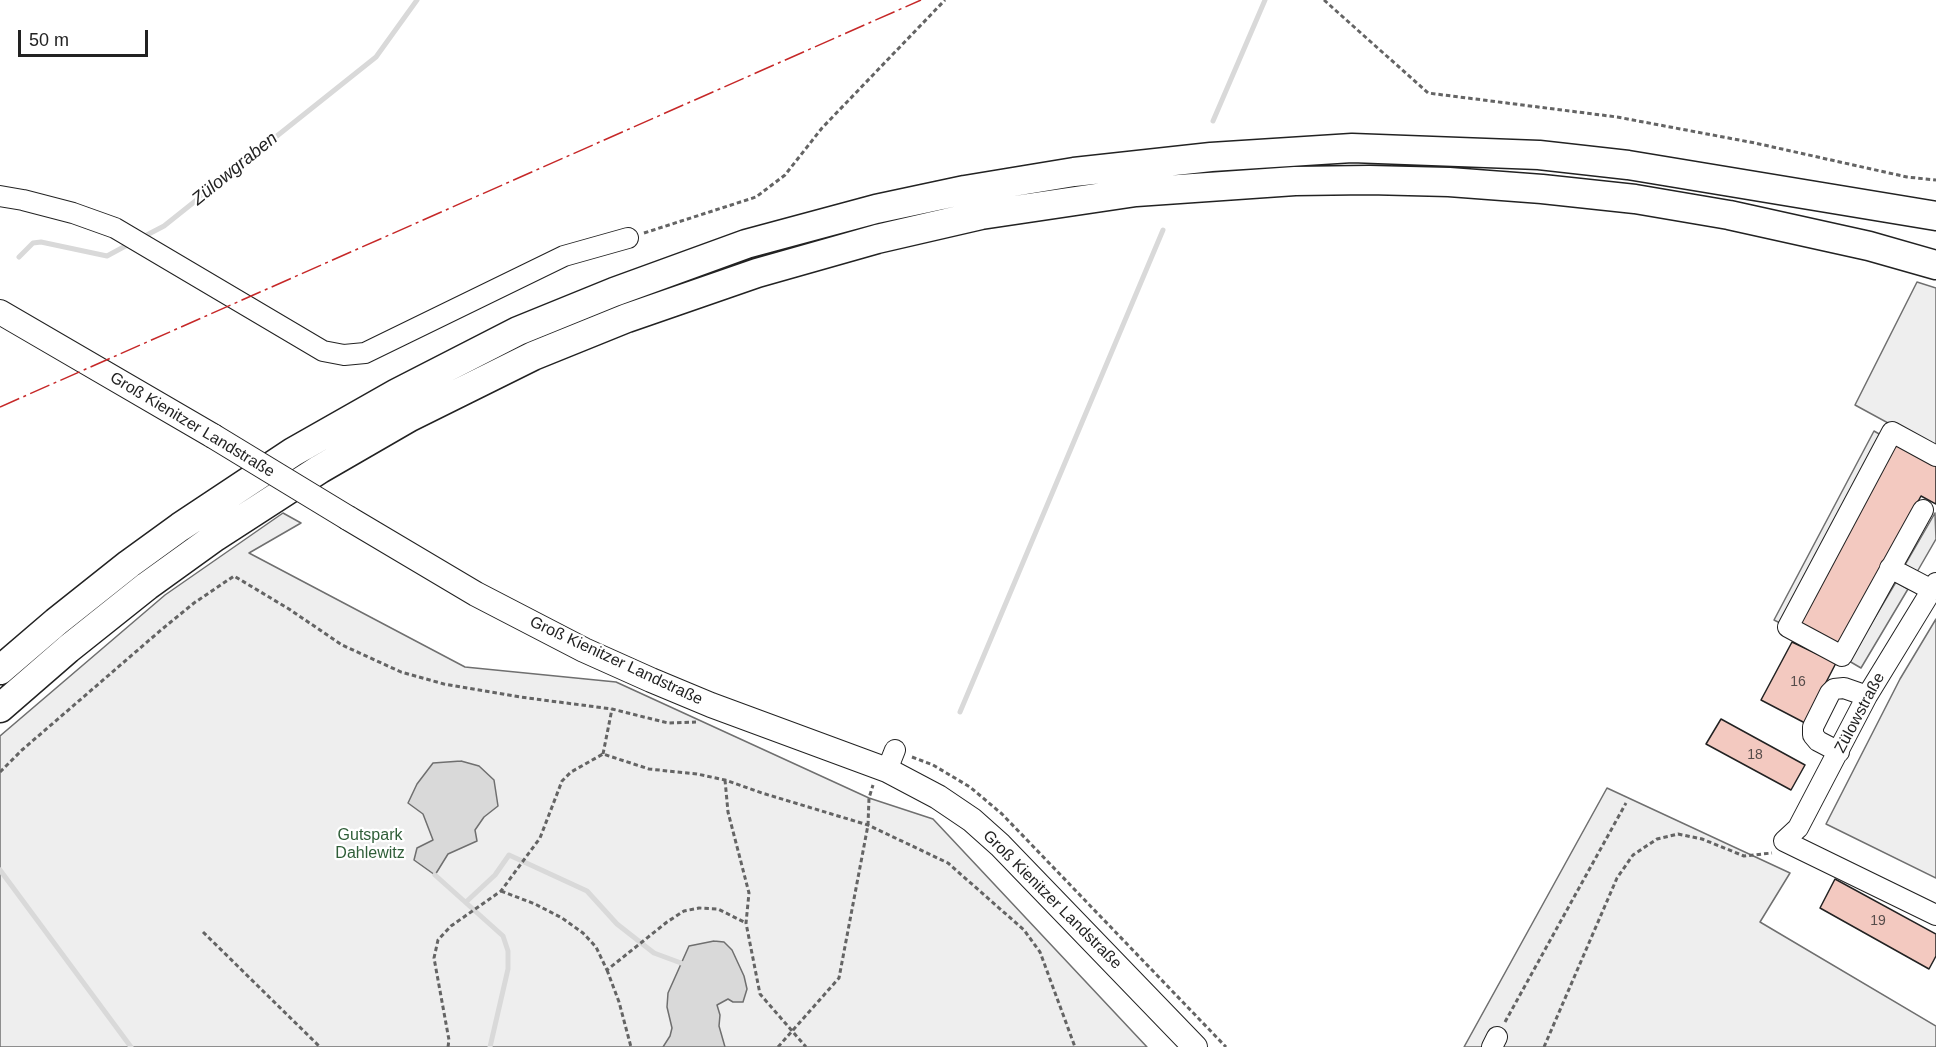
<!DOCTYPE html>
<html>
<head>
<meta charset="utf-8">
<style>
	body { margin:0 }
	#map { position:relative; width:1936px; height:1047px; overflow:hidden; background:#fff; font-family:Helvetica,sans-serif }
	canvas { display:block }
	.scale { position:absolute; left:18px; top:30px; width:130px; height:27px; box-sizing:border-box; border:3px solid #222; border-top:0; padding-left:8px; font-size:18px; line-height:21px; white-space:nowrap; color:#222; -webkit-text-stroke:4px #fff; paint-order:stroke }
</style>
</head>
<body>
<div id="map">
<canvas width="1936" height="1047"></canvas>
<div class="scale">50 m</div>
</div>
<script>
const context = document.querySelector('canvas').getContext('2d');
context.lineJoin = 'round';
function paint(path, color) { context.fillStyle = color; context.fill(path, 'evenodd'); }
const poly = rows => new Path2D(rows.map(r => 'M' + r).join(''));
function stroke(path, color, width, dash) { context.strokeStyle = color; context.lineWidth = width; context.lineCap = dash ? 'butt' : 'round'; context.setLineDash(dash || []); context.stroke(path); }
function label(font, color, halo, rows, align = 'center') {
  context.font = font + ' Helvetica,sans-serif'; context.lineWidth = 4.5; context.setLineDash([]); context.textBaseline = 'middle'; context.strokeStyle = halo; context.fillStyle = color; for (const [text, x, y, turn = 0] of rows) {
    context.save(); context.translate(x, y); context.rotate((+turn || 0) * Math.PI / 180); context.textAlign = isNaN(turn) ? turn : align; if (halo) context.strokeText(text, 0, 0); context.fillText(text, 0, 0); context.restore();
  }
}
const green = poly([
	[1917,282,1936,288,1936,449,1855,405,1917,282],
	[283,513,301,523,249,553,465,667,616,682,869,798,933,819,1147,1047,0,1047,0,736,165,595,283,513],
	[1936,619,1936,878,1826,824,1900,679,1936,619],
	[1607,788,1790,873,1760,922,1936,1026,1936,1047,1464,1047,1607,788]
]);
const parking = poly([
	[1874,431,1888,439,1788,627,1774,620,1874,431],
	[1935,513,1936,539,1917,572,1905,565,1935,513],
	[1896,582,1908,589,1861,668,1849,661,1896,582]
]);
const water = poly([
	[461,761,479,766,494,780,498,806,484,817,475,830,477,841,448,854,435,875,414,860,417,848,433,840,423,814,408,803,417,784,433,763,461,761],
	[714,941,724,942,732,950,744,976,747,989,743,1002,733,1002,728,999,717,1005,720,1015,719,1026,725,1047,663,1047,670,1036,672,1028,667,1007,668,993,689,946,714,941]
]);
const stream = poly([
	[1213,121,1265,0],
	[141,238,164,226,376,57,417,0],
	[19,257,33,243,41,242,107,256,131,243],
	[960,712,1163,230],
	[0,870,131,1047],
	[435,875,503,936,508,951,508,969,490,1047],
	[466,902,495,875,509,855,587,891,617,924,654,953,681,963]
]);
const building = poly([
	[1898,438,1936,458,1936,504,1921,496,1839,647,1798,625,1898,438],
	[1792,642,1836,663,1805,723,1761,700,1792,642],
	[1721,719,1805,765,1791,790,1706,744,1721,719],
	[1835,879,1936,934,1936,956,1929,969,1820,908,1835,879]
]);
const path = poly([
	[1324,0,1428,93,1617,117,1755,143,1907,177,1936,180],
	[644,233,756,197,785,175,822,128,945,0],
	[603,754,612,709],
	[912,757,933,765,970,787,1002,814,1226,1047],
	[0,772,22,750,161,630,194,603,234,576,289,609,342,645,401,672,444,684,520,697,612,709,668,723,696,722],
	[725,780,728,812,749,893,746,923,760,994,806,1047],
	[501,891,535,904,562,918,583,933,596,947,607,970,667,922,684,911,699,908,718,909,746,923],
	[203,932,320,1047],
	[607,970,619,1002,631,1047],
	[1505,1022,1626,803],
	[448,1047,449,1040,434,958,438,940,451,926,501,891,540,838,562,781,571,772,603,754,649,769,697,774,725,780,762,793,868,825,948,863,1024,930,1040,952,1075,1047],
	[778,1047,839,978,868,825,869,798,873,785],
	[1544,1047,1617,878,1633,855,1657,839,1678,834,1702,839,1744,856,1772,853]
]);
const minor = poly([
	[0,196,23,200,73,213,115,228,323,351,344,355,365,353,564,256,628,238],
	[1923,510,1842,656,1788,627,1892,432,1936,456],
	[1890,568,1932,590],
	[1936,583,1867,696,1798,828,1784,841,1936,915],
	[1839,752,1818,741,1813,735,1813,727,1830,693,1834,689,1844,688,1867,696],
	[887,770,895,750],
	[1492,1047,1497,1037]
]);
const major = poly([
	[0,312,213,436],
	[348,518,476,594,584,650,651,680,711,705,887,770,938,797,972,820,1000,845,1195,1047]
]);
const highway = poly([
	[0,670,56,622,129,564,180,527,293,452,397,393,518,331,614,292,746,244,876,209,965,190,1074,172,1211,157,1352,148,1539,155,1628,165,1936,216],
	[0,708,68,649,147,586,215,537,320,469,410,417,533,356,627,318,757,273,877,239,981,215,1136,192,1295,181,1369,180,1449,182,1542,189,1635,199,1729,215,1869,246,1936,265]
]);
const majorBridge = poly([
	[213,436,348,518]
]);
const power = poly([
	[0,407,921,0]
]);
const numberNames = [
	["16",1798,682],
	["18",1755,755],
	["19",1878,921]
];
const streetNames = [
	["Groß Kienitzer Landstraße",192,425,31],
	["Groß Kienitzer Landstraße",616,661,25],
	["Zülowstraße",1860,713,-62],
	["Groß Kienitzer Landstraße",1052,900,45]
];
const parkNames = [
	["Gutspark",370,836],
	["Dahlewitz",370,854]
];
const waterNames = [
	["Zülowgraben",235,169,-39]
];
paint(green, '#eee');
stroke(green, '#6f6f6f', 1.5);
paint(parking, '#ededed');
stroke(parking, '#6f6f6f', 1.5);
paint(water, '#d9d9d9');
stroke(water, '#6f6f6f', 1.5);
stroke(stream, '#d9d9d9', 5);
paint(building, '#f3c9c0');
stroke(building, '#222', 1.5);
stroke(minor, '#222', 22);
stroke(major, '#222', 26);
stroke(highway, '#222', 31);
stroke(path, '#646464', 3, [4.5, 3]);
stroke(minor, '#fff', 20);
stroke(major, '#fff', 24);
stroke(highway, '#fff', 28);
stroke(majorBridge, '#222', 26, []);
stroke(majorBridge, '#fff', 24);
stroke(power, '#c62828', 1.5, [21, 4.5, 3, 4.5]);
label('14px', '#564c4a', null, numberNames);
label('16px', '#222', '#fff', streetNames);
label('16px', '#2f5e38', '#fff', parkNames);
label('italic 18px', '#222', '#fff', waterNames);
</script>
</body>
</html>
